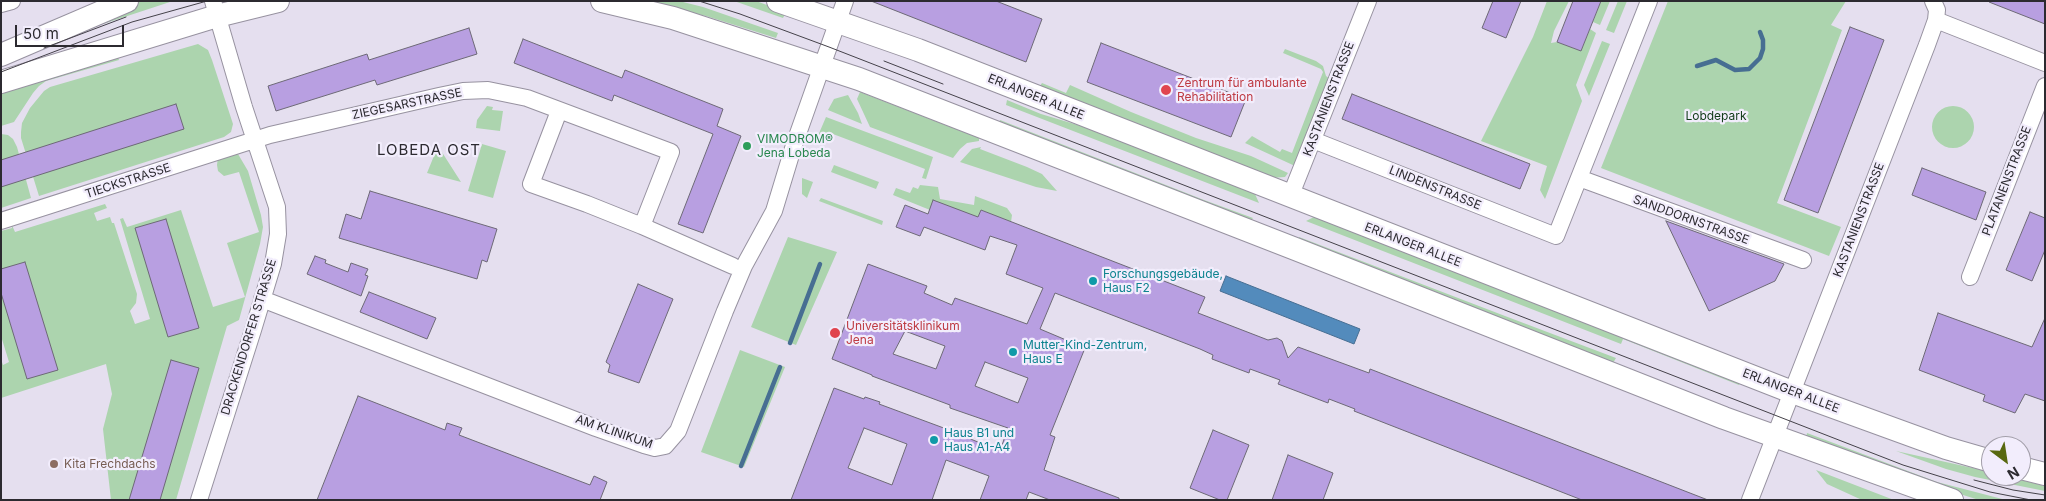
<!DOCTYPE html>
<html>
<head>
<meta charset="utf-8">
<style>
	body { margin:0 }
	#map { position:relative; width:2046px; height:501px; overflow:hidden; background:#e5dfef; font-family:Inter,sans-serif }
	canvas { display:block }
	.frame { position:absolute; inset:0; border:2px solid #2c2a30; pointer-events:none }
	.north { position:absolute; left:1981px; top:436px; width:50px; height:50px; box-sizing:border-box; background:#f2edfc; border:1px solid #a39faa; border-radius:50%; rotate:149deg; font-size:14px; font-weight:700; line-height:20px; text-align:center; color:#2c2a30 }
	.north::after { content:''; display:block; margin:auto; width:18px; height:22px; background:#586810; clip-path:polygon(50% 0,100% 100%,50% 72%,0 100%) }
	.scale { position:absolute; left:15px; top:25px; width:109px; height:22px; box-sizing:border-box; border:2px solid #2c2a30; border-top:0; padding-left:6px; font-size:15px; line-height:18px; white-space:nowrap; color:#2c2a30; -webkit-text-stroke:4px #f2edfc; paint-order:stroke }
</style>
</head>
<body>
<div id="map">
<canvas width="2046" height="501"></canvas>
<div class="frame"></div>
<div class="north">N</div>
<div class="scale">50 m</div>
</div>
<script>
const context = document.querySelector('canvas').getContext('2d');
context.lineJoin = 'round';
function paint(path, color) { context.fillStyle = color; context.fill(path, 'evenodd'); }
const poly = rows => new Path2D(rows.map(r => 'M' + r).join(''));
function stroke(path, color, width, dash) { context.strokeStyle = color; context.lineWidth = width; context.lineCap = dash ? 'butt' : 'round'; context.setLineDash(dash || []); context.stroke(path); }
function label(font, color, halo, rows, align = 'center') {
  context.font = font + ' Inter,sans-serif'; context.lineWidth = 4.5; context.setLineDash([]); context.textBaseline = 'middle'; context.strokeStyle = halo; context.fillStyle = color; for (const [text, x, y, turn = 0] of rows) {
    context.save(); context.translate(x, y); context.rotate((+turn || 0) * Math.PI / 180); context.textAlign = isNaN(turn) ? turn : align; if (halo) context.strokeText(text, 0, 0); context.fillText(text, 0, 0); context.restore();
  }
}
const green = poly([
	[140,1,173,1,103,24,100,16],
	[641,1,679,1,703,7,778,33,776,38,706,16],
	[734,1,756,1,786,12,783,18],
	[1547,1,1569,1,1554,31,1551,43,1557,42,1581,51,1590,29,1596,33,1576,85,1582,101,1545,199,1540,190,1547,166,1481,141,1533,37],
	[1601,1,1610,1,1600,25,1593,22],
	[1618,1,1627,1,1614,33,1606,30],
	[1668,1,1846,1,1831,25,1842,30,1777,203,1841,227,1829,256,1601,168],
	[1602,41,1610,44,1589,96,1584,85],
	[198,44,208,50,212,60,233,124,231,132,224,137,39,196,21,138,21,132,22,123,30,108,44,91,50,87],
	[1285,49,1316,61,1323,66,1326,76,1330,79,1295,166,1245,143,1252,136,1280,152,1282,149,1292,153,1323,72,1321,69,1283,53],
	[118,57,119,60,46,81,39,86,33,93,14,122,1,126,1,91],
	[1042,83,1066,93,1070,85,1131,112,1196,138,1251,156,1288,173,1285,177,1270,178,1040,86],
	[860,92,979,138,979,141,967,143,960,149,953,158,870,127,857,99],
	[848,95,858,113,862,124,828,110,834,99],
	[1007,100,1041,114,1081,126,1251,192,1255,194,1259,203,1006,105],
	[487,106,493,107,492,110,503,111,500,131,476,128,477,120],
	'1932 127a21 21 0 1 1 42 0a21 21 0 1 1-42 0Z',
	[826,117,933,157,926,179,922,178,925,169,833,134,829,143,817,138],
	[1000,120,1204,200,1253,218,1249,223,998,126],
	[1,134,8,135,13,139,17,147,31,198,1,208],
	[482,144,506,151,493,198,468,191],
	[438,146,461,182,427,173],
	[981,147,980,149,1027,167,1042,174,1057,191,1036,187,960,162,972,149],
	[235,153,238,154,248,171,261,215,263,227,260,244,239,320,227,326,176,500,111,500,103,429,112,394,106,364,1,398,1,359,3,365,9,362,1,336,1,231,12,228,11,223,15,232,105,204,107,208,94,213,97,221,110,217,112,223,114,223,137,294,136,303,130,311,135,324,150,319,120,219,123,218,127,227,181,210,213,307,245,297,227,243,259,232,239,172,224,176,218,171,217,165,218,157],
	[834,165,879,182,876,189,831,172],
	[802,178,813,182,807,198,802,194],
	[920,185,938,187,940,199,974,205,975,196,1007,208,1012,215,1011,222,981,210,978,217,930,210,893,195,896,188,910,193,913,187,918,189],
	[821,198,883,221,882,225,819,201],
	[1314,217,1741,382,1739,385,1623,339,1621,344,1306,221],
	[788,237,837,252,796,345,751,327],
	[1299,237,1505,316,1616,358,1613,363,1297,242],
	[740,350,785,367,744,467,701,452],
	[1807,433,1937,482,2006,500,1979,500,1909,478,1806,438],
	[1896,451,1991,472,1991,476,2005,476,2045,486,2045,491,1975,477,1946,469],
	[1816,470,1894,500,1862,500,1827,484]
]);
const water = poly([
	[1226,276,1360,329,1354,344,1220,291,1226,276]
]);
const stream = poly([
	[1697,66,1716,60,1735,70,1749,69,1760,58,1763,49,1763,40,1760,32],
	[790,343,820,264],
	[741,466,780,367]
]);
const building = poly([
	[871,1,996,1,1042,19,1026,62,871,1],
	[1493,1,1521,1,1506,38,1482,28,1493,1],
	[1573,1,1601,1,1581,51,1557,42,1573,1],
	[1989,1,2045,1,2045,24,1989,2,1989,1],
	[1850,27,1884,40,1818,213,1784,200,1850,27],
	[469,28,477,54,377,85,375,80,276,111,268,86,367,54,369,60,469,28],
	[523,39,622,78,625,70,723,109,717,126,741,136,703,233,678,224,713,134,614,95,612,101,514,63,523,39],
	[1101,43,1246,99,1231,137,1087,82,1101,43],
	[1352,94,1530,164,1520,189,1342,119,1352,94],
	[176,104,184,129,1,187,1,160,176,104],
	[1922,168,1986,192,1976,220,1912,195,1922,168],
	[370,191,497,229,487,262,482,260,477,279,339,238,346,214,361,219,370,191],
	[933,200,978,217,981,210,1205,297,1198,313,1268,340,1277,338,1282,341,1288,358,1298,347,1369,373,1370,369,1708,500,1582,500,1354,411,1355,409,1329,399,1328,403,1278,384,1280,380,1250,369,1249,373,1212,359,1213,355,1200,349,1055,293,1040,329,1085,348,1050,435,1055,437,1044,470,1119,498,1119,500,1050,500,1029,492,1026,500,980,500,989,476,946,460,932,500,791,500,834,388,864,399,865,397,880,402,879,404,941,427,1000,451,1008,428,950,408,950,405,872,376,872,375,832,359,868,264,927,286,924,293,952,305,955,298,1027,324,1043,288,1006,274,1017,245,990,236,985,250,924,227,920,236,896,227,905,205,928,214,933,200],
	[905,331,945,346,936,369,893,354,905,331],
	[985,362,1028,378,1018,403,975,386,985,362],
	[864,428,907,444,892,485,848,468,864,428],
	[2030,212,2045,218,2045,250,2032,281,2006,270,2030,212],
	[166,219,199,328,168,337,135,228,166,219],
	[1666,221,1784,264,1775,281,1709,311,1666,221],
	[315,256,326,260,325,263,348,272,351,263,368,269,365,275,368,276,361,296,307,274,315,256],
	[25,262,58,370,27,379,1,293,1,269,25,262],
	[638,284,673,299,639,383,608,372,610,365,606,362,638,284],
	[369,292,436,318,427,339,360,312,369,292],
	[1938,313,2032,347,2045,318,2045,401,2025,394,2015,413,1983,401,1985,395,1919,370,1938,313],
	[171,360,199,368,160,500,129,500,171,360],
	[358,396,445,430,447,423,462,428,459,435,590,485,594,476,607,482,600,500,317,500,358,396],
	[1213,430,1249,445,1227,500,1220,500,1190,488,1213,430],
	[1288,455,1333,473,1323,500,1272,500,1288,455]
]);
const street = poly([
	[1,4,12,1],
	[1936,20,2045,63],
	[1313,140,1556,236,1649,1],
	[1579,178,1803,260],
	[1290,197,1368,1],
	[1,221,270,135,439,96,463,91,488,90,527,98,671,152,642,226,587,204,531,184,559,111],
	[642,226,733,266],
	[1970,277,2045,86],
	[262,299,596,428,644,445,655,448,665,446,678,431,725,311,744,266,774,211,794,145,845,1],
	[199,500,253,330,273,264,278,234,277,207,244,107,213,1],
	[1750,500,1927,45,1936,20,1937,10,1933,1]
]);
const secondary = poly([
	[602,1,673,18,859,79,1298,250,1724,418,1952,500],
	[778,1,918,50,1792,392,1946,448,1991,461],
	[1,55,127,1],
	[1,82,217,16,278,1],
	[2021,468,2045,474]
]);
const tram = poly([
	[699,1,740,14,829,47,1903,465,1990,492,2031,500],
	[44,48,126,17],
	[884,61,943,84],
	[1,72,132,22,207,1],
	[1974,480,2013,490,2045,495]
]);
const markers = [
	[1166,90,6,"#e0444e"],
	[747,146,5,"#2e9e5b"],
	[1093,281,5,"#0f9aa8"],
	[835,333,6,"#e0444e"],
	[1013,352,5,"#0f9aa8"],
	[934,440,5,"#0f9aa8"],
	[54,464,5,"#8d6e63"]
];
const healthNames = [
	["Zentrum für ambulante",1177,83],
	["Rehabilitation",1177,97],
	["Universitätsklinikum",846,326],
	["Jena",846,340]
];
const streetNames = [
	["ERLANGER ALLEE",1036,97,22],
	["KASTANIENSTRASSE",1329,99,-69],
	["ZIEGESARSTRASSE",407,104,-12],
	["TIECKSTRASSE",128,181,-18],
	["PLATANENSTRASSE",2007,181,-69],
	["LINDENSTRASSE",1435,188,22],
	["SANDDORNSTRASSE",1691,220,20],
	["KASTANIENSTRASSE",1859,220,-69],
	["ERLANGER ALLEE",1413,245,21],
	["DRACKENDORFER STRASSE",249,337,-73],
	["ERLANGER ALLEE",1791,391,21],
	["AM KLINIKUM",614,432,19]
];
const parkNames = [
	["Lobdepark",1716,116]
];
const leisureNames = [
	["VIMODROM®",757,139],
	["Jena Lobeda",757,153]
];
const cultureNames = [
	["Forschungsgebäude,",1103,274],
	["Haus F2",1103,288],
	["Mutter-Kind-Zentrum,",1023,345],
	["Haus E",1023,359],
	["Haus B1 und",944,433],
	["Haus A1-A4",944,447]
];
const educationNames = [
	["Kita Frechdachs",64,464]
];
const quarterNames = [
	["LOBEDA OST",429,150]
];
paint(green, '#acd4ae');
paint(water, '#538bbc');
stroke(water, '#476e92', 1);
stroke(stream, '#476e92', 4.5);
paint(building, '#b89fe1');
stroke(building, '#6d6976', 1);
stroke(street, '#9792a0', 18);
stroke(secondary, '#9792a0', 24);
stroke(street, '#fff', 16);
stroke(secondary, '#fff', 22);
stroke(tram, '#444149', 1);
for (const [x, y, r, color] of markers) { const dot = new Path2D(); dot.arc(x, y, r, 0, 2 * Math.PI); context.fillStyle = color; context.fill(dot); stroke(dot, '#f2edfc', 2); }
label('12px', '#be3a42', '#f2edfc', healthNames, 'left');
label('12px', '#2c2a30', '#f2edfc', streetNames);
label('12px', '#103a17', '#f2edfc', parkNames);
label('12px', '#27864d', '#f2edfc', leisureNames, 'left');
label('12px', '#0d838f', '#f2edfc', cultureNames, 'left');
label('12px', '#785e54', '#f2edfc', educationNames, 'left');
context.letterSpacing = '1px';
label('15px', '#2c2a30', '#f2edfc', quarterNames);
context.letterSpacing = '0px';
</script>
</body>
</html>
